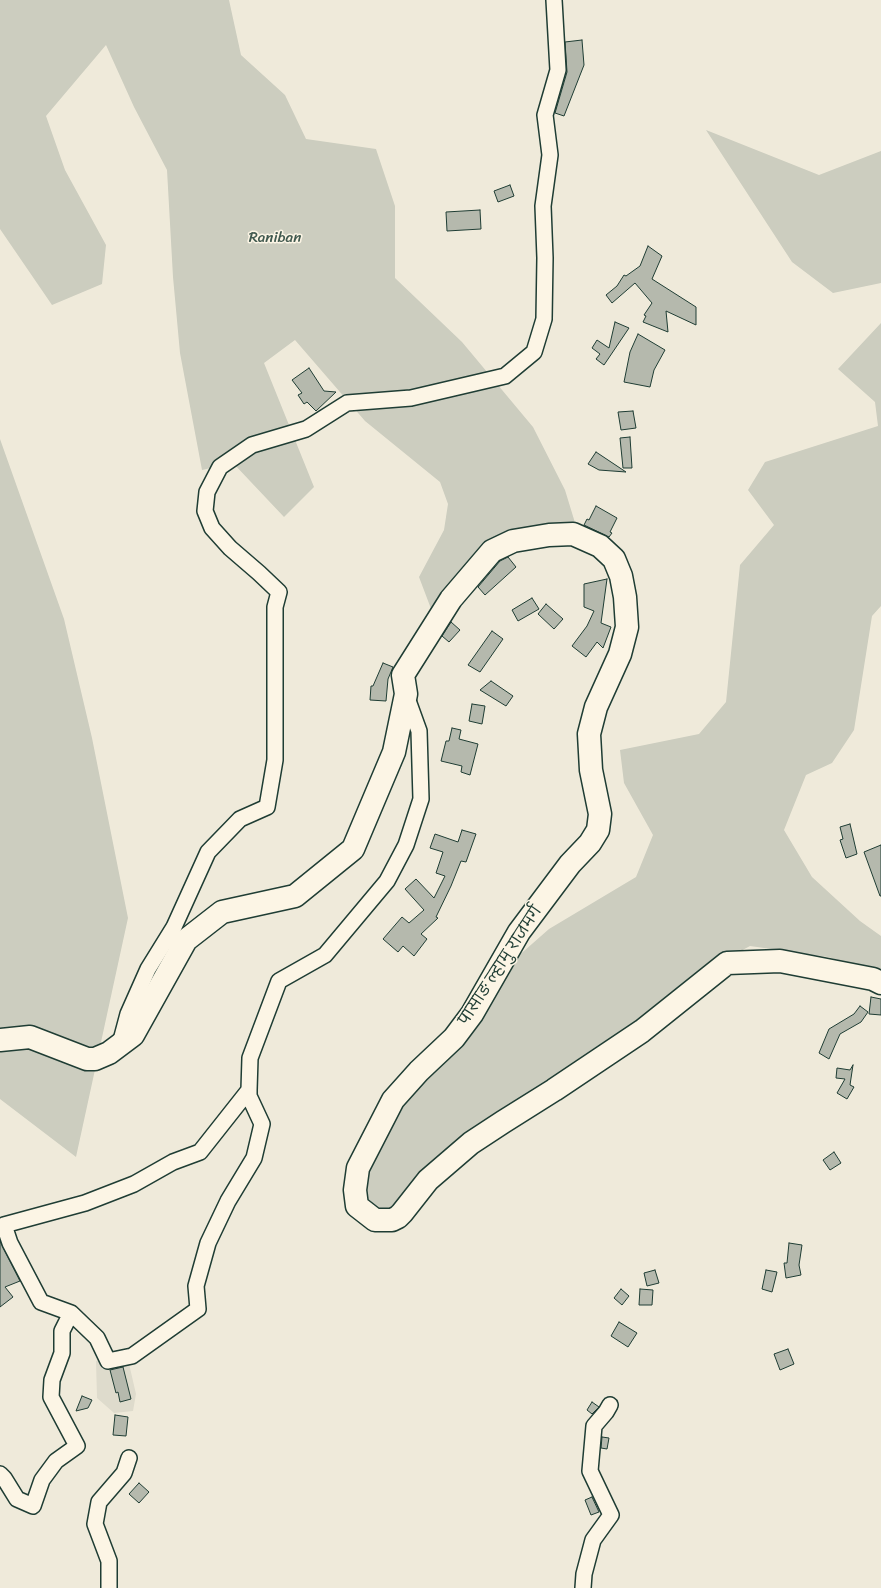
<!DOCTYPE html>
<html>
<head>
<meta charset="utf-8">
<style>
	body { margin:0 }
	canvas { display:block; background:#efeada }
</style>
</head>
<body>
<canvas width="881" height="1588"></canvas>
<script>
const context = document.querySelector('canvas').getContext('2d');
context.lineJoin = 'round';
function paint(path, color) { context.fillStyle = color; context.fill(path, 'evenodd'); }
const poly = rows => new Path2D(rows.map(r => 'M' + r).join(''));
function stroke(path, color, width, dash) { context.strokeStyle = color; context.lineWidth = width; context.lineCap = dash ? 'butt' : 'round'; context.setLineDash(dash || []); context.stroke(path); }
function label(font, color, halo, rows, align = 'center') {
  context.font = font + ' Sriracha,"Playpen Sans Deva",sans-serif'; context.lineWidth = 3; context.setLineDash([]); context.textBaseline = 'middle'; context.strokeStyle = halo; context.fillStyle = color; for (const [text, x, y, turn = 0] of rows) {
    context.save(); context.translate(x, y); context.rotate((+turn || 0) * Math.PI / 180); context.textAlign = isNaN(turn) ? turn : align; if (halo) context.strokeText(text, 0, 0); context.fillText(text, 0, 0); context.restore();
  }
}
const built = poly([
	[127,1355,136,1394,133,1411,114,1413,97,1398,96,1361]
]);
const green = poly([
	[0,0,229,0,241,55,285,95,306,139,376,149,395,206,395,278,462,342,533,427,565,490,576,526,514,533,433,614,419,577,444,530,448,504,440,482,365,421,295,340,264,363,314,487,284,517,233,463,202,470,180,353,173,277,167,170,134,107,106,45,46,116,65,170,106,245,102,284,52,305,0,229],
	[706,130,819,175,881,151,881,283,833,293,792,262],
	[881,323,881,606,872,616,854,730,832,763,806,775,784,830,812,877,860,921,881,936,881,973,828,957,750,946,687,980,636,1031,398,1205,389,1211,382,1212,365,1199,368,1169,400,1102,516,958,549,929,636,877,653,835,624,783,620,750,699,734,726,702,740,565,774,525,748,490,765,462,878,426,875,402,838,369],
	[0,439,64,619,92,738,128,918,76,1157,0,1099]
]);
const building = poly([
	[582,40,584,65,564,116,555,113,567,72,565,42,582,40],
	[510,185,514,196,498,202,494,191,510,185],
	[480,210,481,229,447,231,446,212,480,210],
	[648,246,662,256,652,279,696,307,696,325,666,311,668,332,643,322,646,316,644,315,652,303,635,283,612,303,606,295,617,286,624,275,626,276,640,266,648,246],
	[615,322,629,328,604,365,596,359,600,354,592,348,597,340,609,348,615,322],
	[638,334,665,350,654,370,650,387,624,382,630,352,638,334],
	[309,368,324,391,336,392,316,411,307,402,304,404,298,395,302,393,292,380,309,368],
	[633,411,636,428,621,430,618,412,633,411],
	[630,437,632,468,623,468,620,438,630,437],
	[596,452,626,472,599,470,588,464,596,452],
	[596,506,617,518,610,532,612,533,609,537,584,525,587,519,589,520,596,506],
	[508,557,516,567,485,595,478,587,500,561,508,557],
	[607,579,601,623,611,627,603,648,597,642,586,657,572,646,587,626,594,611,584,607,584,584,607,579],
	[532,598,539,609,518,621,512,610,532,598],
	[546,604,563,619,554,629,538,614,546,604],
	[451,622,460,630,449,642,442,636,451,622],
	[492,631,503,639,480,672,468,665,492,631],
	[383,663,393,667,388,679,386,701,370,700,371,686,373,686,383,663],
	[491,681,513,696,506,706,480,690,491,681],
	[472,704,485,706,482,724,469,721,472,704],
	[452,728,461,730,459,739,478,744,470,775,461,772,462,766,441,761,446,741,449,741,452,728],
	[850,824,857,854,846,858,840,840,843,839,840,827,850,824],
	[462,830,476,834,466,862,461,861,451,886,436,917,438,918,421,934,427,939,414,956,403,946,398,952,383,939,402,917,409,923,424,910,405,889,416,879,434,898,445,876,436,873,443,852,430,848,435,834,458,842,462,830],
	[881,845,881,896,880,896,864,852,881,845],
	[871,997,881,999,881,1015,869,1014,871,997],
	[860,1006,868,1012,861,1022,840,1034,829,1059,819,1053,829,1029,854,1014,860,1006],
	[853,1065,850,1085,854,1087,847,1099,837,1093,845,1079,836,1078,837,1068,850,1070,853,1065],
	[834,1152,841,1163,830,1170,823,1160,834,1152],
	[0,1241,20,1281,5,1287,13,1297,0,1307,0,1241],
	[789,1243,802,1245,799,1265,801,1275,786,1278,784,1263,787,1263,789,1243],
	[655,1270,659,1283,647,1286,644,1273,655,1270],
	[766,1270,777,1272,772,1292,762,1289,766,1270],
	[621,1289,629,1296,622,1305,614,1298,621,1289],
	[640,1289,653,1290,652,1305,639,1305,640,1289],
	[619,1322,637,1333,628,1347,611,1336,619,1322],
	[788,1349,794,1364,780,1370,774,1354,788,1349],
	[123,1367,131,1399,120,1402,118,1392,116,1393,110,1370,123,1367],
	[82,1396,92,1400,88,1408,76,1411,82,1396],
	[592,1402,599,1407,592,1414,587,1410,592,1402],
	[115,1415,128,1417,126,1436,113,1435,115,1415],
	[602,1437,609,1438,607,1449,601,1448,602,1437],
	[139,1483,149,1492,139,1503,129,1494,139,1483],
	[592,1497,599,1512,591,1515,585,1500,592,1497]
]);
const minor = poly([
	[120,1044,128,1014,148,969,174,927,208,852,240,819,267,807,275,760,275,607,279,592,259,573,230,548,212,528,205,511,207,492,220,467,252,445,306,429,347,403,411,398,505,376,534,352,544,319,545,258,543,206,550,155,545,115,558,70,554,0],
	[249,1090,200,1152,173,1162,134,1184,85,1203,4,1225,10,1243,41,1302,71,1313,97,1338,108,1361,132,1356,198,1309,196,1286,208,1243,228,1201,254,1158,262,1124,249,1096,249,1090,250,1058,279,981,325,955,387,881,406,845,421,799,419,731,406,695],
	[0,1474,4,1478,17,1499,33,1506,42,1480,56,1461,77,1446,51,1397,52,1380,62,1353,62,1331,71,1313],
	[109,1588,109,1561,95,1524,99,1502,124,1473,129,1458],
	[583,1588,584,1574,593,1540,611,1515,590,1471,594,1426,606,1412,610,1405]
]);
const primary = poly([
	[0,1040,30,1037,87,1059,95,1059,109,1053,133,1035,186,940,222,912,295,896,353,849,394,752,406,694,403,675,451,599,492,551,513,541,549,535,573,534,600,546,614,559,621,576,625,597,627,627,620,654,596,707,589,734,591,770,600,814,598,830,590,843,570,864,519,932,472,1014,454,1038,419,1071,393,1100,358,1168,355,1190,357,1206,375,1220,392,1220,398,1217,402,1213,428,1180,471,1143,503,1122,554,1090,642,1031,727,963,780,961,873,979,881,983]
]);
const parkNames = [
	["Raniban",275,238]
];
const streetNames = [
	["पासाङ ल्हामु राजमर्ग",501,966,-57]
];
paint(built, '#dedbcc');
paint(green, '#cccdbf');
paint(building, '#b5b9ad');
stroke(building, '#1f3d34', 1);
stroke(minor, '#1f3d34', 18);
stroke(primary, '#1f3d34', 25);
stroke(minor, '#fcf5e5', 15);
stroke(primary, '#fcf5e5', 22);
label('15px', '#425a50', '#fcf5e5', parkNames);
label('15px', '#1f3d34', '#fcf5e5', streetNames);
</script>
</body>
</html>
